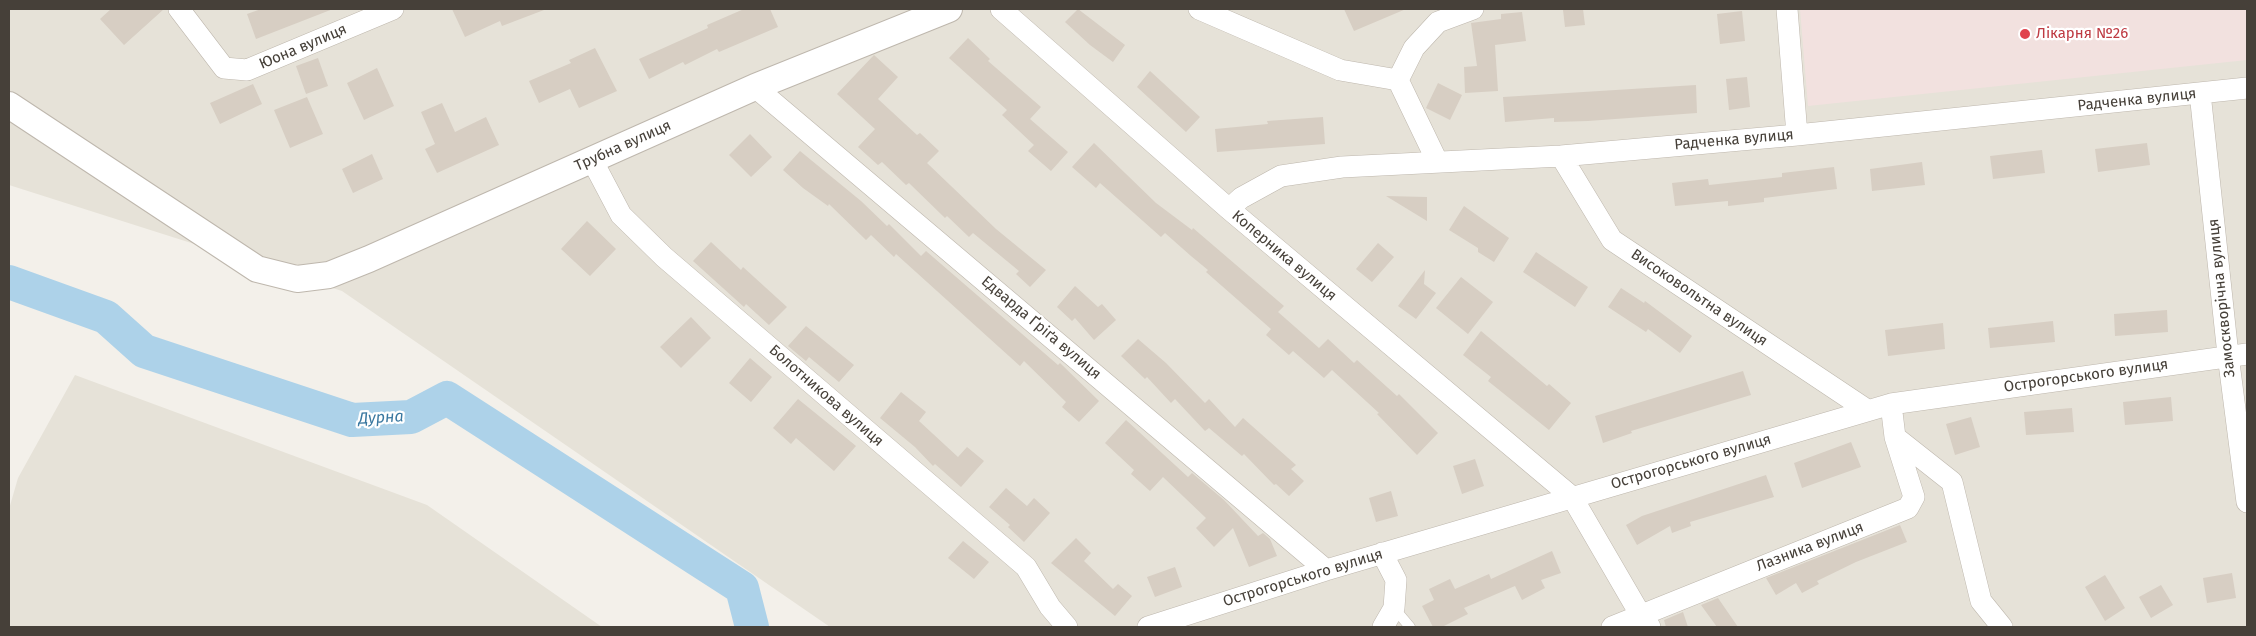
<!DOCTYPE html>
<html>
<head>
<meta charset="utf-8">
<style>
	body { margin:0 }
	#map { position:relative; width:2256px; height:636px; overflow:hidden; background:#f3f0ea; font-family:"Fira Sans",sans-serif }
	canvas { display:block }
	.frame { position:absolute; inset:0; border:10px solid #464039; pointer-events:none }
</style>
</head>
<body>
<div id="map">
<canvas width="2256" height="636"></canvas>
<div class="frame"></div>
</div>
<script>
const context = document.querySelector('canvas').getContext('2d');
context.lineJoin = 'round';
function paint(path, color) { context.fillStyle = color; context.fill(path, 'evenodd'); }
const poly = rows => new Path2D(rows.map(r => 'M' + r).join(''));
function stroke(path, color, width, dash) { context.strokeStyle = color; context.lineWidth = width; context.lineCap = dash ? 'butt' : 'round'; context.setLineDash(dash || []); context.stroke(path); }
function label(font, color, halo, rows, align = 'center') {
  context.font = font + ' "Fira Sans",sans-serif'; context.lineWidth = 4.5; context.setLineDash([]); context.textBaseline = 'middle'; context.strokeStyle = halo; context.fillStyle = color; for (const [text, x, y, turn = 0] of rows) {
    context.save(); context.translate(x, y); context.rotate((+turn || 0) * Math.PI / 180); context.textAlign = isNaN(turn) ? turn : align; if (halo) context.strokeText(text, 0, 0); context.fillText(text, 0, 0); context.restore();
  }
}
const residential = poly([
	[9,9,2247,9,2247,627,830,627,342,291,9,185],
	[75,375,427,505,602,627,9,627,9,509,18,478]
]);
const medical = poly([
	[1800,9,2247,9,2247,60,1808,106]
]);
const river = poly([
	[9,282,106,317,144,351,352,420,411,417,447,398,742,588,752,627]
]);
const building = poly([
	[111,9,164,9,124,45,100,19],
	[261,9,333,9,256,39,247,14],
	[452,9,544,9,544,10,502,26,500,21,465,37],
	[744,9,770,9,778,27,719,52,717,49,685,65,683,62,649,79,639,59,708,28,707,25],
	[1078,9,1125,45,1113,62,1090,45,1065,22],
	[1344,9,1406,9,1354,31],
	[1569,9,1583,9,1585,25,1565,27,1563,10],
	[1742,11,1745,41,1720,44,1717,14],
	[1522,12,1526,41,1495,45,1498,91,1465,93,1464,67,1477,66,1471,23,1501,19,1501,14],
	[968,38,990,59,988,61,1041,107,1030,119,1068,152,1051,171,1028,151,1034,145,1002,115,1007,110,949,58],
	[595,48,617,91,579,108,570,89,539,103,529,81,571,63,569,60],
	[874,55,898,77,878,99,917,135,920,133,939,151,927,163,996,229,1046,270,1030,287,1016,274,1019,271,973,233,969,237,947,216,945,218,909,183,906,185,882,162,878,165,858,147,875,129,837,94],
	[318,58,328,86,306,94,296,66],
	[377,68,394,106,364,120,347,83],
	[1150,71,1200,117,1186,132,1137,87],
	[1747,77,1750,107,1729,110,1726,79],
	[1438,83,1462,95,1450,120,1426,108],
	[253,84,262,104,220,124,210,103],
	[1696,85,1697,113,1588,121,1554,122,1554,118,1505,122,1503,97],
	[307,97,323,134,290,148,274,110],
	[442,103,455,132,486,117,499,145,437,173,425,149,435,144,421,112],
	[1323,117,1325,144,1217,152,1215,129,1268,124,1267,121],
	[750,134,772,157,751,177,729,155],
	[1094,143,1156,203,1192,230,1193,228,1284,306,1278,312,1319,348,1328,339,1354,363,1357,360,1397,396,1399,394,1438,433,1417,455,1377,414,1379,413,1332,370,1324,378,1293,351,1289,355,1266,335,1271,329,1206,272,1208,270,1191,256,1165,233,1161,237,1100,183,1096,188,1072,167],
	[2147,143,2150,165,2098,172,2095,149],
	[2042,150,2045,173,1993,179,1990,156],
	[800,151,861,201,887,226,889,224,921,256,926,251,1058,365,1060,363,1099,401,1079,422,1062,407,1066,402,1024,361,1020,366,896,254,894,257,871,235,866,240,829,204,828,206,803,188,783,170],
	[372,154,383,179,353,193,342,169],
	[1922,162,1925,185,1872,191,1870,169],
	[1834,167,1837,189,1764,198,1764,202,1728,206,1728,201,1675,206,1672,183,1708,179,1709,185,1782,177,1782,173],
	[1386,196,1427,197,1427,221],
	[1464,206,1509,238,1494,262,1478,252,1478,248,1449,230],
	[587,221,616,249,590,276,561,249],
	[711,242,741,270,743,267,787,307,769,325,746,304,744,307,693,261],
	[1378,243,1394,257,1372,282,1356,269],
	[1536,252,1588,287,1575,307,1523,272],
	[1425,270,1424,284,1436,293,1416,319,1398,306],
	[1461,277,1493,302,1468,334,1436,308],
	[1075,286,1098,307,1102,304,1116,320,1094,340,1075,318,1072,321,1057,307],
	[1621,288,1644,303,1645,301,1692,336,1680,353,1648,329,1646,332,1608,307],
	[2167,310,2168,332,2115,336,2114,314],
	[691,317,711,338,681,368,660,347],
	[2053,321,2055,342,1990,348,1988,328],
	[1943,323,1945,349,1888,356,1885,330],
	[806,326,854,365,839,382,809,357,806,361,788,346],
	[1481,331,1547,386,1549,384,1571,403,1549,430,1488,381,1491,377,1463,355],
	[1138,339,1166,363,1205,403,1209,399,1235,427,1243,418,1296,465,1291,469,1304,481,1289,496,1276,484,1274,485,1244,454,1242,456,1209,428,1205,431,1175,399,1171,403,1147,377,1145,379,1121,356],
	[750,358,772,377,751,402,729,383],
	[1743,371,1751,395,1631,431,1632,433,1603,443,1595,416],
	[901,392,926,412,919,421,958,457,967,447,984,461,961,487,935,464,933,466,915,447,880,418],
	[2171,397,2173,421,2125,425,2123,402],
	[798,399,856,446,834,471,796,438,791,444,773,428],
	[2072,408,2074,432,2026,435,2024,412],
	[1971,417,1980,447,1955,455,1946,424],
	[1126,420,1188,477,1192,473,1224,500,1258,536,1263,533,1270,539,1277,556,1249,567,1233,528,1214,547,1196,528,1206,518,1163,477,1150,491,1131,474,1134,470,1105,443],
	[1851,442,1861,467,1802,488,1794,463],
	[1475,459,1484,486,1462,494,1453,466],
	[1766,475,1774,497,1690,522,1691,526,1672,533,1670,526,1637,545,1626,525,1642,516],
	[1006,488,1027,506,1034,498,1050,513,1024,542,1008,527,1010,525,989,507],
	[1391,491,1398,516,1376,522,1369,498],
	[1900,525,1907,542,1856,562,1817,581,1819,584,1802,593,1796,583,1776,595,1766,578],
	[1076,538,1091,553,1084,561,1113,589,1118,584,1132,596,1115,616,1051,563],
	[963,541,989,562,974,579,948,558],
	[1552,551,1561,573,1541,580,1545,588,1522,600,1515,586,1464,608,1468,614,1442,627,1433,627,1422,606,1434,600,1429,589,1450,579,1455,589,1489,574,1491,579],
	[1175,567,1182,587,1155,597,1147,577],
	[2232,573,2236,598,2207,603,2203,578],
	[2105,575,2125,608,2105,621,2085,587],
	[2161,585,2173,605,2151,618,2139,597],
	[1718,598,1738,627,1717,627,1701,605],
	[1683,612,1688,627,1666,627,1664,620]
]);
const service = poly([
	[1394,608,1410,627]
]);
const minor = poly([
	[179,9,224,68,247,70,393,9],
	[1001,9,1229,209,1572,497,1640,614,1650,627],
	[1199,9,1340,70,1398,80,1437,161],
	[1787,9,1797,135],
	[1398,80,1414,48,1438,22,1473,9],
	[755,87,1326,570],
	[2200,93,2228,355,2247,502],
	[1561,156,1612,240,1867,410],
	[592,160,621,215,664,257,1026,567,1050,607,1067,627],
	[1229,209,1241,198,1281,176,1342,167,1561,156,1797,135,2247,88],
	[1895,437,1952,482,1981,601,2002,627],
	[1382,553,1396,580,1394,608,1383,627],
	[1148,627,1326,570,1891,404,2247,354],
	[1612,627,1908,508,1914,497,1895,437,1891,404]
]);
const tertiary = poly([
	[9,105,257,269,297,279,329,275,369,259,755,87,949,9]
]);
const markers = [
	[2025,34,6,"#e0444e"]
];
const healthNames = [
	["Лікарня №26",2036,34]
];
const streetNames = [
	["Юона вулиця",303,47,-23],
	["Радченка вулиця",2137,100,-6],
	["Радченка вулиця",1734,140,-5],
	["Трубна вулиця",623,146,-24],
	["Коперника вулиця",1284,256,40],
	["Високовольтна вулиця",1699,298,34],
	["Замоскворічна вулиця",2222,298,-96],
	["Едварда Ґріґа вулиця",1041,328,40],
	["Острогорського вулиця",2086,376,-8],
	["Болотникова вулиця",826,396,41],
	["Острогорського вулиця",1691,462,-16],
	["Лазника вулиця",1810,547,-21],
	["Острогорського вулиця",1303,578,-17]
];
const waterNames = [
	["Дурна",381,418,-3]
];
paint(residential, '#e6e2d8');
paint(medical, '#f2e1df');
stroke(river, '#add2e9', 34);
paint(building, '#d7cec3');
stroke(service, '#beb7ad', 11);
stroke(minor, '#beb7ad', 22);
stroke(tertiary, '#beb7ad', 28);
stroke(service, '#fff', 10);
stroke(minor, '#fff', 21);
stroke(tertiary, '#fff', 26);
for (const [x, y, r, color] of markers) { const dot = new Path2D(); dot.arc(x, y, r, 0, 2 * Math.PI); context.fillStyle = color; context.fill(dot); stroke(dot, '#fff', 2); }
label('15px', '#be3a42', '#fff', healthNames, 'left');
label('15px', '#464039', '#fff', streetNames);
label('italic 16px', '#3a78a0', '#fff', waterNames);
</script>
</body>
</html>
